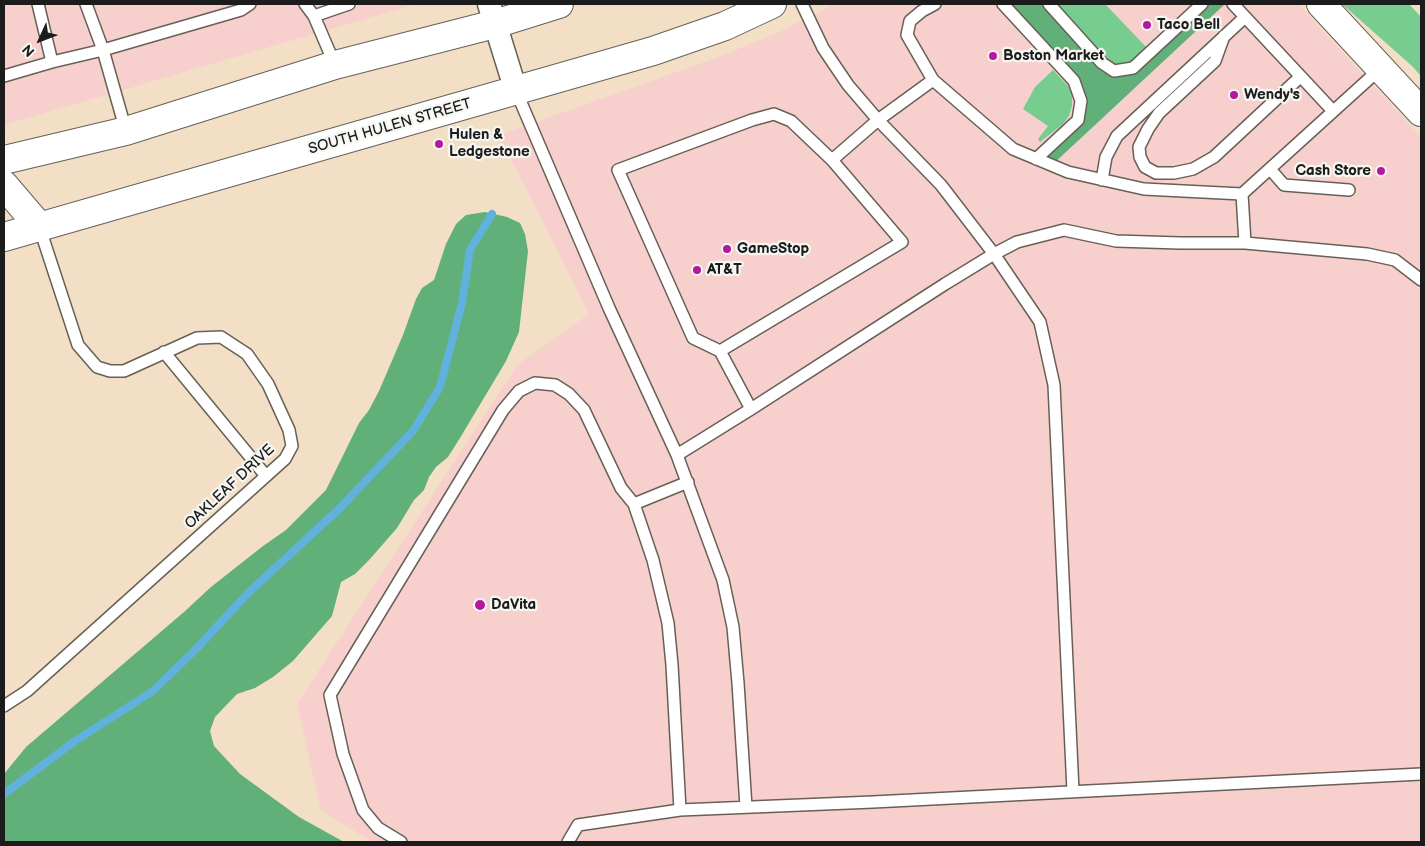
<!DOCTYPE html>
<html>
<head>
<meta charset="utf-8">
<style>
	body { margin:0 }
	#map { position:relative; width:1425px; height:846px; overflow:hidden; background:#f2dfc5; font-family:"Balsamiq Sans",sans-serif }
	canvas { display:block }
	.frame { position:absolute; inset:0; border:5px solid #1c1c1c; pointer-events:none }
	.north { position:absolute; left:15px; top:15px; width:50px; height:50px; -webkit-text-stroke:4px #f6f6f2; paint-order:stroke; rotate:227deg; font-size:14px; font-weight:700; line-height:20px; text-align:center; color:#1c1c1c }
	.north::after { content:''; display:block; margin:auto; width:18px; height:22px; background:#1c1c1c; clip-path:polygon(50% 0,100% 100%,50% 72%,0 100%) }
</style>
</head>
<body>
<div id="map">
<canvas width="1425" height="846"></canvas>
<div class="frame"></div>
<div class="north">N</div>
</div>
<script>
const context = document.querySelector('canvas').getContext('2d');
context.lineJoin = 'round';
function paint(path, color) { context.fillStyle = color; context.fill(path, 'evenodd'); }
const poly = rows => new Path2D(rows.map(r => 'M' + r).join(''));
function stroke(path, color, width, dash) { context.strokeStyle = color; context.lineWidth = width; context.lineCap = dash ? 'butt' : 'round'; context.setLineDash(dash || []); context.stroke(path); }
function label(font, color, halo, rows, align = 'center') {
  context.font = font + ' "Balsamiq Sans",sans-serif'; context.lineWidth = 4.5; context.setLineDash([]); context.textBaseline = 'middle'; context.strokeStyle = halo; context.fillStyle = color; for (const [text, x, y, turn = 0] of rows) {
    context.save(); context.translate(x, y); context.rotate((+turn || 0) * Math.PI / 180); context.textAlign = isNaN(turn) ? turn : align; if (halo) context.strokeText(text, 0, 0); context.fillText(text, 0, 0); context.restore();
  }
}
const built = poly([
	[4,4,416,4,4,125],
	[834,4,1298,4,1421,137,1421,842,373,842,321,811,297,704,517,365,589,314,499,135,716,58,777,33]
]);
const green = poly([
	[1049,4,1105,4,1150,51,1133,68,1114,71],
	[1342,4,1409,4,1421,17,1421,76,1412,66],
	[1053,70,1069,87,1072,96,1072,106,1069,116,1063,124,1040,142,1038,139,1048,126,1023,109,1035,87]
]);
const forest = poly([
	[1003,4,1049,4,1102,63,1133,68,1202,4,1225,4,1052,165,1036,159,1078,120,1074,81],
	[485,212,507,217,520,223,525,234,528,251,519,332,506,361,460,438,448,457,436,467,429,477,424,490,414,500,397,528,370,559,355,574,341,582,332,616,293,661,273,677,255,688,237,694,215,717,210,731,214,746,240,774,299,817,344,842,4,842,4,774,26,747,184,612,211,587,263,546,286,530,326,490,359,423,369,410,379,391,403,335,416,299,422,288,434,280,446,244,456,224,466,215]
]);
const stream = poly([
	[4,794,75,741,153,691,197,648,248,593,339,509,413,431,440,387,462,303,470,250,492,214]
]);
const lane = poly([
	[38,4,52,62],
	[86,4,103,50,126,131],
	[305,4,314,16,335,65],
	[802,4,823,48,848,85,878,120,941,185,994,254,1040,322,1054,385,1073,791],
	[935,4,922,11,910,21,907,35,933,80,1013,149,1068,172,1144,189,1242,194,1381,68],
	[1003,4,1074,81,1081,101,1078,120,1036,159],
	[1049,4,1102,63,1114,71,1133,68,1202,4],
	[1233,4,1333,111],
	[314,16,349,4],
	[1224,36,1215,61,1159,113,1148,129,1139,147,1140,157,1145,167,1156,173,1174,173,1193,169,1214,157,1300,77],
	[4,76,52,62,103,50,241,10,250,4],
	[516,91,609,308,677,455,723,580,733,627,738,683,746,807],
	[832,160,878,120,933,80],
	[1270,169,1284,185,1349,190],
	[1102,180,1106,157,1117,136,1245,17],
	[1242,194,1245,243],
	[720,351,902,242,832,160,791,121,774,114,752,120,618,170,693,338,720,351,751,409],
	[164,352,266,476],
	[677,455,751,409,945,284,994,254,1017,242,1064,230,1116,241,1180,243,1245,243,1367,254,1395,260,1421,280],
	[634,504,688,482],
	[4,706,27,691,285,459,292,446,289,430,268,384,247,354,221,337,197,338,124,371,110,371,97,367,78,345,39,226],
	[680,810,873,802,1421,774],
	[401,842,378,828,363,810,343,754,330,695,503,410,519,391,535,383,555,385,569,394,584,410,621,488,634,504,653,560,668,623,672,665,680,810,578,825,568,842]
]);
const street = poly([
	[489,4,516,91]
]);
const secondary = poly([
	[1321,4,1421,112],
	[4,160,126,131,335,65,495,24,559,4],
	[4,185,39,226],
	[4,237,653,51,725,26,772,4]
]);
const markers = [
	[1147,25,5,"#b5179e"],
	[993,56,5,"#b5179e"],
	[1234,95,5,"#b5179e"],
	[439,144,5,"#b5179e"],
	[1381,171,5,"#b5179e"],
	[727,249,5,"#b5179e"],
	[697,270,5,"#b5179e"],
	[480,605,6,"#b5179e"]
];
const poiNames = [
	["Taco Bell",1157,25],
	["Boston Market",1003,56],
	["Wendy's",1244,95],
	["Hulen &",449,135],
	["Ledgestone",449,152],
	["Cash Store",1371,171,"right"],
	["GameStop",737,249],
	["AT&T",707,270],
	["DaVita",491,605]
];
const streetNames = [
	["SOUTH HULEN STREET",390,127,-16],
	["OAKLEAF DRIVE",230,487,-43]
];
paint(built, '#f7d0cd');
paint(green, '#77cc8f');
paint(forest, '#61b07a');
stroke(stream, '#60b2dc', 8);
stroke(lane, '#676057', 14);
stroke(street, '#676057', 25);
stroke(secondary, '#676057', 30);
stroke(lane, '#fff', 11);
stroke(street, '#fff', 22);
stroke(secondary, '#fff', 28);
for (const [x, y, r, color] of markers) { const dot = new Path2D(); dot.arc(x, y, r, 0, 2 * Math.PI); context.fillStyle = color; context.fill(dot); stroke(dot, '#f6f6f2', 2); }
label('bold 15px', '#1c1c1c', '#f6f6f2', poiNames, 'left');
label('15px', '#1c1c1c', '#f6f6f2', streetNames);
</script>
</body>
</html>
